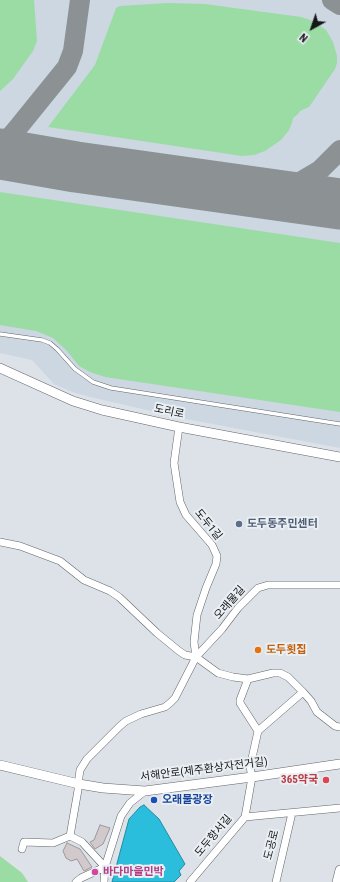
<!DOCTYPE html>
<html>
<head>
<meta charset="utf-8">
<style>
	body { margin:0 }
	#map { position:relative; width:340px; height:882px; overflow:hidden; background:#dce2e7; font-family:"Roboto Condensed",sans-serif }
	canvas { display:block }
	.north { position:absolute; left:292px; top:8px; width:40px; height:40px; -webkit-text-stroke:3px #eaeff4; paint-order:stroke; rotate:220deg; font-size:11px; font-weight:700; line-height:16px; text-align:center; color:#151719 }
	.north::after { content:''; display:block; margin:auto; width:14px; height:18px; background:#151719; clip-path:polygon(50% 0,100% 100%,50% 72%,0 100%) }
</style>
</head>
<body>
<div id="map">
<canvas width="340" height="882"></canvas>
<div class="north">N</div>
</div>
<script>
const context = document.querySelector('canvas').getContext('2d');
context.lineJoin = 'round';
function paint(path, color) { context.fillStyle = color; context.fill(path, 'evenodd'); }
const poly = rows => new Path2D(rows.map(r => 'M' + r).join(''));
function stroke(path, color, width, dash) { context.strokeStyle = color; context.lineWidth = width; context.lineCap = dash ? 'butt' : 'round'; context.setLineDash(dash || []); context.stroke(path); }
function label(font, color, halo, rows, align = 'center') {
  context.font = font + ' "Roboto Condensed","Noto Sans KR",sans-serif'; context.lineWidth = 4; context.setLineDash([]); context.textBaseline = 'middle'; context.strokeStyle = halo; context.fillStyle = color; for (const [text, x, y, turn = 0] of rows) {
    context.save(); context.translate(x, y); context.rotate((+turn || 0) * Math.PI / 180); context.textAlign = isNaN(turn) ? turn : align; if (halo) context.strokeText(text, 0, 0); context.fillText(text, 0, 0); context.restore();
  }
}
const built = poly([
	[0,0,340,0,340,448,186,419,86,396,70,391,54,384,32,360,0,353]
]);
const green = poly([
	[0,0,34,0,37,41,33,51,13,79,0,91],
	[167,3,205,4,301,17,313,21,326,30,333,42,337,56,337,63,335,69,309,107,300,111,298,114,293,118,292,123,289,130,281,140,265,151,254,155,242,156,48,127,95,65,116,8,120,6],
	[0,192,340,243,340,412,105,377,90,372,79,366,67,351,53,338,36,331,0,325],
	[0,856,22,873,28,882,0,882]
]);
const water = poly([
	[144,805,159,819,185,864,179,871,181,875,174,882,112,882,129,819,140,807,144,805]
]);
const taxiway = poly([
	[332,0,340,5],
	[0,142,10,137,16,130,67,67,73,51,80,0],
	[236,190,272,189,298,183,320,170,340,150]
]);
const runway = poly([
	[0,154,76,167,340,204]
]);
const building = poly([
	[100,825,110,828,103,844,95,849,90,842,94,840,100,825],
	[67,843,80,849,92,867,84,871,77,859,71,861,66,858,63,851,67,843]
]);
const service = poly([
	[0,334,42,340,50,343,57,349,75,369,93,382,111,388,340,424]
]);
const minor = poly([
	[179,427,174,463,180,502,186,515,212,545,217,556,216,564,206,588,197,615,194,642,196,657],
	[0,542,20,546,60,561,84,580,110,591,119,597,157,633,179,651,185,655,196,657,218,673,233,677,248,679,273,673,280,673,288,677,303,692,311,701,317,712,335,726,340,727],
	[258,731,303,692],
	[245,817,340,808],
	[22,849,24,842,53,843,70,836],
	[76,882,81,878,105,867,82,842,70,836,78,790,79,777,80,770,87,759,120,726,126,721,141,714,165,707,170,703,175,698,196,657,222,629,238,608,258,588,268,585,340,585],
	[104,882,105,867,121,816,130,803,145,791],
	[190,882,245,817,252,777,250,767,258,731,240,703,240,700,248,679],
	[276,882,292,813]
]);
const tertiary = poly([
	[0,368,73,401,102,410,179,427,340,457],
	[0,765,79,784,103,788,145,791,252,777,340,764],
	[337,882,340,870]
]);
const markers = [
	[239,524,4,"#5c6f8a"],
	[258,650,4,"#e8710a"],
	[326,780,4,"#e0444e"],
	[154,800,4,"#1a4fb4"],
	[95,872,4,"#d1479c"]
];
const streetNames = [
	["도리로",169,412,12],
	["도두1길",208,525,51],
	["오래물길",230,603,-49],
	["서해안로(제주환상자전거길)",204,770,-7],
	["도두항서길",214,836,-50],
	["도공로",272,845,-76]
];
const serviceNames = [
	["도두동주민센터",247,524]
];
const foodNames = [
	["도두횟집",266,650]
];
const healthNames = [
	["365약국",318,780]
];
const transitNames = [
	["오래물광장",162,800]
];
const hotelNames = [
	["바다마을민박",103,872]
];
paint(built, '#ccd7e2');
paint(green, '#9adca4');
paint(water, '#2abddc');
stroke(water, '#248ba2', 1);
stroke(taxiway, '#8c9194', 20);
stroke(runway, '#8c9194', 51);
paint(building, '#d1c9cb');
stroke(building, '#9e9799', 1);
stroke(service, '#61656a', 4.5);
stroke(minor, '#61656a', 8);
stroke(tertiary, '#61656a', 10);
stroke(service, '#fff', 3.5);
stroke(minor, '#fff', 7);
stroke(tertiary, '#fff', 9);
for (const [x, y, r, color] of markers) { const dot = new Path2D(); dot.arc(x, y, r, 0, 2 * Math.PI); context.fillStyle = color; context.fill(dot); stroke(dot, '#eaeff4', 1.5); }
label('11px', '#151719', '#eaeff4', streetNames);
label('bold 11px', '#4e5e75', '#eaeff4', serviceNames, 'left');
label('bold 11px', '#c56008', '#eaeff4', foodNames, 'left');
label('bold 11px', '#be3a42', '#eaeff4', healthNames, 'right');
label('bold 11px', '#164399', '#eaeff4', transitNames, 'left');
label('bold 11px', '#b23c85', '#eaeff4', hotelNames, 'left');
</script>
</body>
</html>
